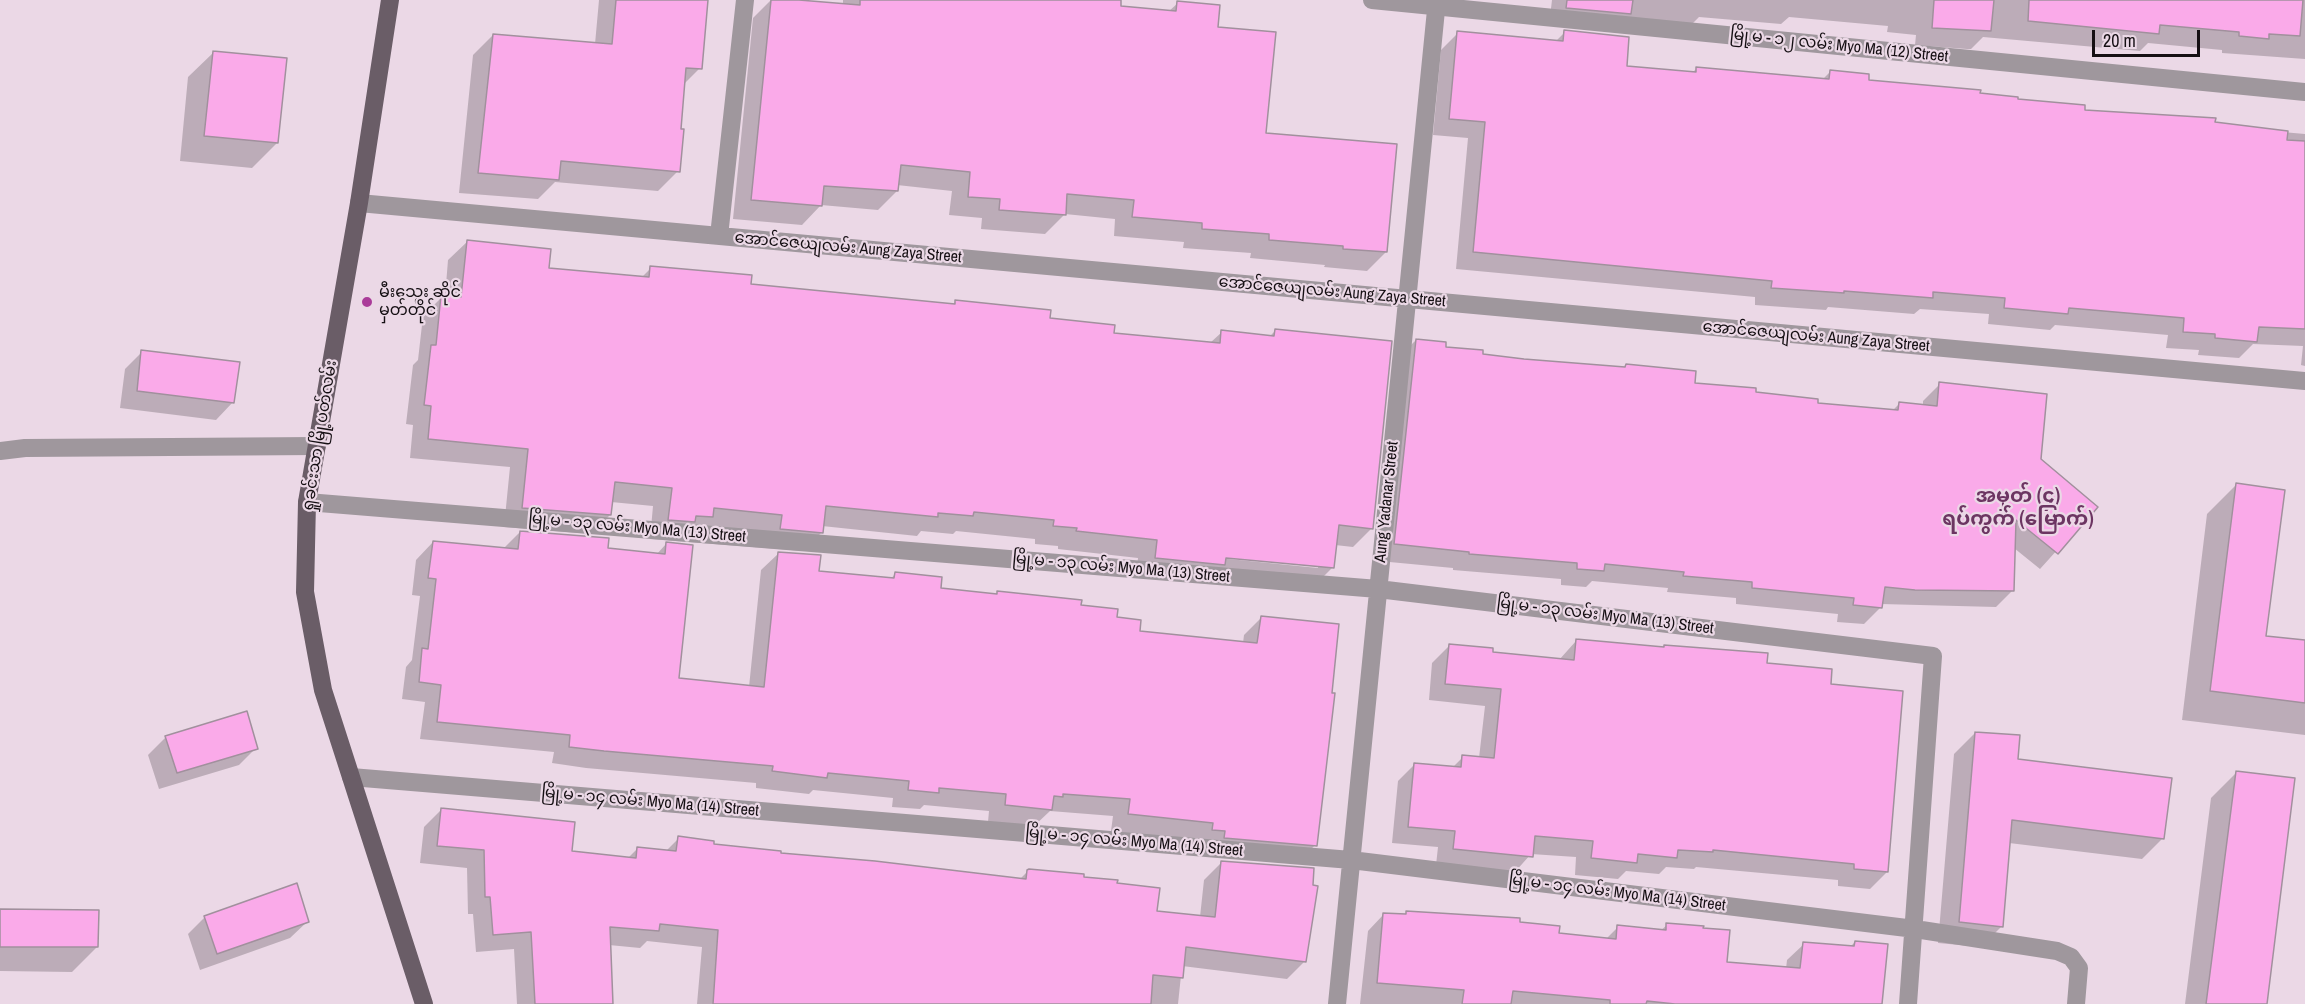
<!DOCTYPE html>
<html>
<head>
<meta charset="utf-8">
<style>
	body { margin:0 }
	#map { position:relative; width:2305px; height:1004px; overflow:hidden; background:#ebd8e6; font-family:"Archivo Narrow",sans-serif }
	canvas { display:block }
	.scale { position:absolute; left:2092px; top:30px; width:108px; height:27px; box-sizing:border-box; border:3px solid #150f13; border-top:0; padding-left:8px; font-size:18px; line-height:21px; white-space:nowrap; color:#150f13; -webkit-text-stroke:4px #ebd8e6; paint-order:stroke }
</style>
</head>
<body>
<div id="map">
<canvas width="2305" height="1004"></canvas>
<div class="scale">20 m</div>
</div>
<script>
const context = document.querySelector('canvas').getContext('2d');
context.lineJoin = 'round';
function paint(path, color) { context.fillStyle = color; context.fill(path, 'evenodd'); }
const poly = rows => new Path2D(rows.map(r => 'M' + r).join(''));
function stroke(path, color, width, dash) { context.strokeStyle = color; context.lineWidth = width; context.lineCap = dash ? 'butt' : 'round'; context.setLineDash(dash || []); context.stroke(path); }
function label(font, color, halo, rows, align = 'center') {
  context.font = font + ' "Archivo Narrow","Noto Sans Myanmar",sans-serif'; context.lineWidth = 4.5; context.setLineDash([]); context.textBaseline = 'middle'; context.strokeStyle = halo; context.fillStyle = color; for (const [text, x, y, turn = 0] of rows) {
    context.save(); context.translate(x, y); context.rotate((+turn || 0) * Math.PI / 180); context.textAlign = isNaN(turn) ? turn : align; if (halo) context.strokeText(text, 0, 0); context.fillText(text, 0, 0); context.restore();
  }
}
const shadow = poly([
	[599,0,707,0,700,68,683,85,678,171,658,191,555,182,538,199,459,193,473,55,493,35,595,44],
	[771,0,843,5,843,0,1120,0,1119,8,1168,12,1178,3,1217,29,1265,134,1386,252,1367,271,1324,267,1325,265,1250,258,1251,253,1183,248,1184,242,1114,236,1115,219,1065,214,1045,234,981,229,982,218,949,215,952,191,897,185,897,191,878,210,821,205,802,225,733,219,753,18],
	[1552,0,2305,0,2305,59,2222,53,2222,50,2148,43,2140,51,1983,37,1971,49,1967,49,1915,45,1916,35,1887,32,1888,26,1789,17,1781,24,1699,17,1685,31,1549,25],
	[1565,32,1625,67,1692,73,1697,68,1822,80,1830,72,1867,81,1979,94,2083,112,2250,126,2249,129,2305,134,2305,366,2301,365,2303,346,2253,344,2239,358,2198,355,2199,350,2166,348,2168,335,2055,325,2050,330,1988,324,1989,314,1920,309,1914,314,1828,307,1826,310,1755,305,1755,297,1456,269,1468,138,1433,135,1441,50,1458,33,1555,42],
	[214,52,277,143,252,168,180,161,188,77],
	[468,241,548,269,641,278,651,268,749,285,952,305,956,301,1112,334,1210,343,1222,332,1269,337,1275,331,1372,528,1353,547,1335,545,1332,568,1313,587,1136,577,1138,558,1058,549,1058,546,1035,544,1035,539,956,531,953,534,921,531,917,536,822,526,822,532,803,551,650,539,653,506,611,502,610,515,591,534,504,527,510,467,410,458,413,425,406,424,413,365,418,360,423,316,442,297,445,297,448,260],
	[1219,555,1318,565,1318,568,1219,558],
	[1416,340,1444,348,1481,355,1623,369,1626,365,1694,384,1816,404,1892,411,1899,404,1923,406,1923,401,1940,384,2039,459,2096,507,2040,569,2014,548,2012,591,1996,607,1881,604,1881,607,1864,624,1837,622,1838,614,1736,604,1736,598,1667,592,1668,588,1592,581,1586,587,1561,585,1561,579,1453,570,1453,568,1379,561,1399,357],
	[142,352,233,402,216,420,120,408,125,369],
	[2236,485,2265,637,2305,642,2305,735,2182,720,2207,514],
	[520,532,606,549,656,555,666,544,678,679,749,687,761,570,779,553,818,573,890,580,895,574,939,590,995,595,998,593,1080,607,1116,618,1138,632,1243,643,1244,635,1261,618,1315,845,1298,863,1111,831,1113,816,1050,811,1033,827,988,822,989,811,924,805,920,809,892,807,893,798,813,790,809,794,756,788,756,783,586,768,552,763,554,752,420,739,425,702,402,699,406,667,412,660,420,596,412,595,416,560,433,542,503,549],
	[1576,641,1662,649,1665,646,1766,665,1829,686,1887,872,1870,889,1838,886,1838,880,1696,867,1694,869,1666,867,1659,874,1626,871,1618,879,1575,875,1576,857,1531,854,1514,873,1436,865,1438,847,1392,843,1398,781,1415,764,1452,768,1463,757,1479,758,1485,706,1429,700,1432,663,1450,645,1491,654,1559,660],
	[1975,733,2016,761,2163,838,2142,859,2009,843,2002,926,1981,947,1938,943,1954,754],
	[166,737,256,748,239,765,159,789,148,755],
	[2236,773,2265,1004,2185,1004,2211,798],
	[441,810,570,853,627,859,638,848,665,852,679,838,712,845,779,855,1019,880,1028,871,1082,878,1116,885,1155,913,1200,917,1204,880,1222,862,1305,961,1287,979,1182,966,1178,1004,697,1004,702,947,647,941,640,948,609,945,611,1004,517,1004,514,949,476,952,473,914,468,914,467,868,420,863,424,827],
	[0,911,97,947,72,972,0,971],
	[1407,913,1518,923,1558,935,1606,939,1618,927,1660,931,1667,925,1725,963,1786,969,1787,960,1804,944,1850,947,1855,942,1880,1004,1360,1004,1368,931,1384,914,1404,916],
	[205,917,308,921,290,938,200,970,188,934]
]);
const building = poly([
	[616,0,708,0,702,69,686,68,681,129,684,129,680,172,561,161,559,180,478,173,493,34,612,44,616,0],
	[771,0,799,0,860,5,860,0,1121,0,1121,6,1176,11,1177,1,1220,5,1218,27,1276,32,1266,133,1397,144,1387,252,1343,249,1343,246,1269,240,1269,234,1202,229,1202,223,1132,217,1134,200,1067,194,1066,215,999,210,1000,199,968,197,970,172,901,165,898,191,824,186,822,206,751,200,771,0],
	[1567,0,1633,0,1631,14,1566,8,1567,0],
	[1934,0,1994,0,1991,31,1932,28,1934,0],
	[2029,0,2303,0,2300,36,2269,34,2269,39,2239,36,2239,32,2160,25,2159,34,2028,21,2029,0],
	[1564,30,1629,37,1627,66,1696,72,1696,67,1829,79,1830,70,1869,74,1869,80,1981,90,1980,93,2018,97,2018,99,2085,105,2085,110,2216,118,2215,122,2288,131,2287,140,2305,141,2305,329,2259,327,2257,342,2215,338,2215,334,2183,332,2184,318,2069,308,2068,314,2004,308,2005,298,1933,292,1933,298,1844,291,1844,293,1771,288,1772,281,1473,252,1485,122,1449,119,1457,31,1563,41,1564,30],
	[213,51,287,58,278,143,204,136,213,51],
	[467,240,551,249,549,268,649,277,650,266,752,275,751,284,955,304,955,300,1051,310,1050,318,1115,325,1114,333,1220,343,1221,330,1274,336,1275,329,1392,341,1373,529,1339,525,1334,568,1226,558,1225,565,1155,558,1157,540,1076,531,1077,528,1053,526,1054,520,974,512,973,516,938,513,938,517,826,506,823,533,780,529,782,515,714,508,713,517,696,516,695,522,668,520,672,488,615,482,611,515,522,508,528,449,428,439,431,406,424,405,431,345,436,345,441,295,461,297,467,240],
	[1416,339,1446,342,1446,347,1483,350,1483,354,1524,359,1625,367,1626,364,1696,371,1695,383,1756,388,1756,392,1818,399,1818,403,1898,410,1899,402,1937,406,1939,382,2047,394,2041,459,2098,507,2058,554,2016,520,2014,591,1915,590,1885,587,1882,608,1853,605,1854,598,1752,588,1752,582,1683,576,1684,572,1605,564,1604,571,1577,569,1577,563,1469,554,1469,552,1394,544,1416,339],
	[141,350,240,362,234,403,137,391,141,350],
	[2236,483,2285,490,2266,636,2305,640,2305,703,2210,691,2236,483],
	[520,531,609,538,608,548,665,554,666,542,693,545,679,678,708,681,764,687,778,552,821,555,819,571,894,578,895,572,942,577,941,588,997,594,997,591,1082,600,1081,605,1118,609,1117,617,1141,620,1140,631,1257,643,1261,616,1339,624,1332,693,1335,693,1317,846,1224,838,1225,831,1212,830,1213,823,1128,814,1130,799,1063,794,1063,797,1054,796,1052,810,1005,805,1006,794,939,788,939,793,908,790,909,781,828,773,827,778,772,771,773,766,604,751,569,747,570,735,437,722,441,685,419,682,422,648,428,649,436,579,428,578,433,541,518,549,520,531],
	[1576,639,1664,647,1664,645,1768,653,1767,663,1832,669,1831,684,1903,691,1888,872,1854,869,1854,864,1713,850,1713,852,1678,850,1677,858,1638,854,1637,863,1591,858,1593,841,1535,836,1533,857,1453,849,1455,831,1408,827,1414,763,1461,767,1462,755,1494,758,1501,689,1445,684,1449,644,1493,648,1493,652,1574,660,1576,639],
	[247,711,258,749,177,773,165,736,247,711],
	[1975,732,2020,735,2018,759,2172,778,2164,839,2012,820,2003,927,1959,922,1975,732],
	[2236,771,2295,778,2267,1004,2206,1004,2236,771],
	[441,808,575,822,572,851,636,858,637,847,676,851,678,836,714,841,714,844,781,851,781,853,875,861,1026,879,1027,870,1029,869,1084,874,1084,877,1118,880,1117,883,1160,888,1157,911,1215,917,1221,861,1314,868,1313,885,1318,886,1306,962,1186,947,1183,978,1153,975,1151,1004,713,1004,718,930,660,924,659,931,610,927,613,1004,535,1004,531,932,493,935,490,897,485,897,484,850,437,846,441,808],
	[297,883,309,922,217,954,204,916,297,883],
	[0,909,99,910,98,947,0,947,0,909],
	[1406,911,1520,918,1520,922,1560,926,1559,933,1616,939,1617,925,1666,930,1666,923,1704,926,1703,928,1730,930,1727,962,1800,968,1803,942,1854,946,1855,941,1888,944,1882,1004,1675,1004,1647,1001,1646,1004,1610,1004,1610,1000,1513,991,1511,1004,1462,1004,1464,990,1377,983,1383,913,1406,914,1406,911]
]);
const lane = poly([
	[0,451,25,448,317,446]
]);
const street = poly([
	[1372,0,2305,92],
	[359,203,2305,381],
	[719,236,745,0],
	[307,502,1378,589,1933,656,1908,1004],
	[351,777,1351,860,1915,929,2057,951,2071,957,2079,968,2076,1004],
	[1337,1004,1437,0]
]);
const primary = poly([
	[390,0,359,203,307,502,305,592,323,690,424,1004]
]);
const markers = [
	[367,302,6,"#aa3b99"]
];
const streetNames = [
	["မြို့မ - ၁၂ လမ်း Myo Ma (12) Street",1839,46,6],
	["အောင်ဇေယျလမ်း Aung Zaya Street",848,248,5],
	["အောင်ဇေယျလမ်း Aung Zaya Street",1332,292,5],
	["အောင်ဇေယျလမ်း Aung Zaya Street",1816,337,5],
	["ရှုခင်းသာ မြို့ပတ်လမ်း",320,436,-81],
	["Aung Yadanar Street",1387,502,-84],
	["မြို့မ - ၁၃ လမ်း Myo Ma (13) Street",637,528,5],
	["မြို့မ - ၁၃ လမ်း Myo Ma (13) Street",1121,568,5],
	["မြို့မ - ၁၃ လမ်း Myo Ma (13) Street",1605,616,7],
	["မြို့မ - ၁၄ လမ်း Myo Ma (14) Street",650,802,5],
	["မြို့မ - ၁၄ လမ်း Myo Ma (14) Street",1134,842,5],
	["မြို့မ - ၁၄ လမ်း Myo Ma (14) Street",1617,893,7]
];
const poiNames = [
	["မီးသွေး ဆိုင်",379,293],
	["မှတ်တိုင်",379,311]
];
const quarterNames = [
	["အမှတ် (၄)",2018,497],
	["ရပ်ကွက် (မြောက်)",2018,520]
];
paint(shadow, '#0003');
paint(building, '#faaae9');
stroke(building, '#a1909d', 1.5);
stroke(lane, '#9f979d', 18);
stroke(street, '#9f979d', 18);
stroke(primary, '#6a5d67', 18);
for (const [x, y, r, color] of markers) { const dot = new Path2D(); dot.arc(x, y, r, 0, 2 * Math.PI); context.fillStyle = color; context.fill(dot); stroke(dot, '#ebd8e6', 2); }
label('16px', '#150f13', '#ebd8e6', streetNames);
label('16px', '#150f13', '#ebd8e6', poiNames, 'left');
label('bold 20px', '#6c3562', '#ebd8e6', quarterNames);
</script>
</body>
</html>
